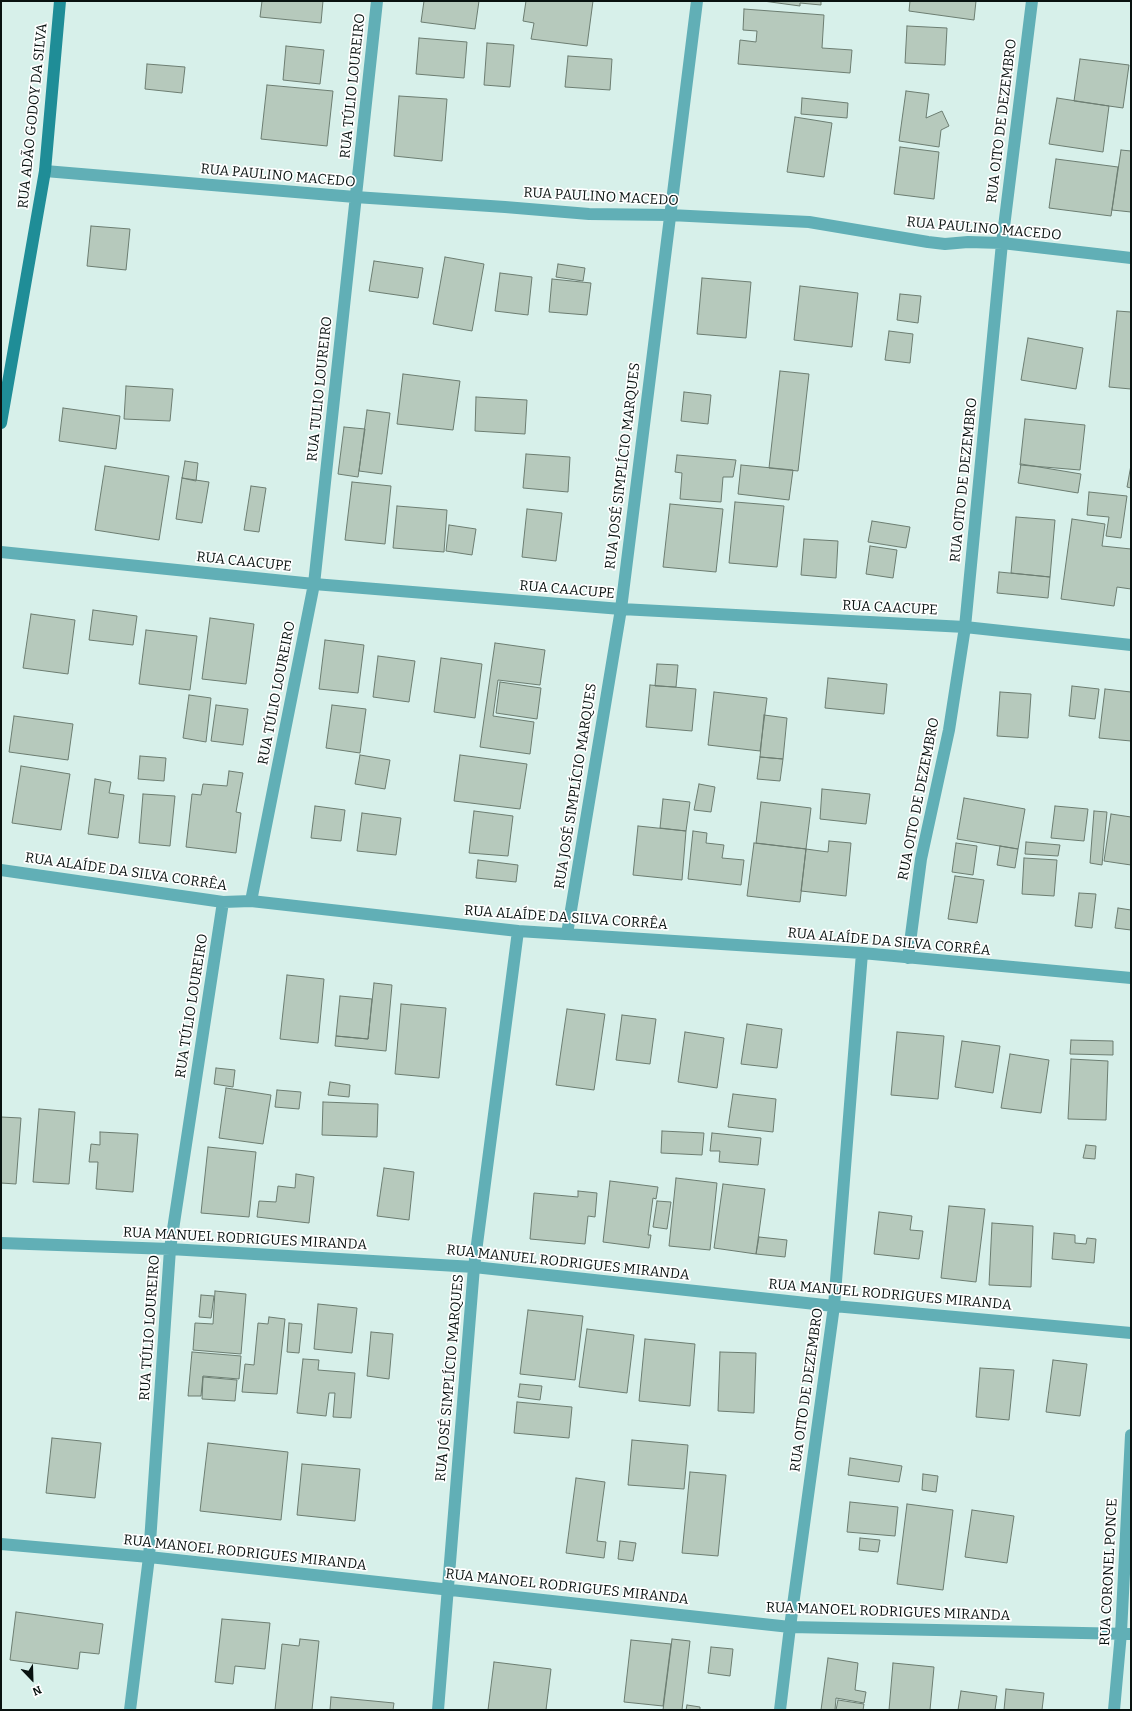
<!DOCTYPE html>
<html>
<head>
<meta charset="utf-8">
<style>
	body { margin:0 }
	#map { position:relative; width:1132px; height:1711px; overflow:hidden; background:#d7f0ea; font-family:Bitter,serif }
	canvas { display:block }
	.frame { position:absolute; inset:0; border:2px solid #091210; pointer-events:none }
	.north { position:absolute; left:12px; top:1659px; width:40px; height:40px; -webkit-text-stroke:3px #fff; paint-order:stroke; rotate:157deg; font-size:11px; font-weight:700; line-height:16px; text-align:center; color:#091210 }
	.north::after { content:''; display:block; margin:auto; width:14px; height:18px; background:#091210; clip-path:polygon(50% 0,100% 100%,50% 72%,0 100%) }
</style>
</head>
<body>
<div id="map">
<canvas width="1132" height="1711"></canvas>
<div class="frame"></div>
<div class="north">N</div>
</div>
<script>
const context = document.querySelector('canvas').getContext('2d');
context.lineJoin = 'round';
function paint(path, color) { context.fillStyle = color; context.fill(path, 'evenodd'); }
const poly = rows => new Path2D(rows.map(r => 'M' + r).join(''));
function stroke(path, color, width, dash) { context.strokeStyle = color; context.lineWidth = width; context.lineCap = dash ? 'butt' : 'round'; context.setLineDash(dash || []); context.stroke(path); }
function label(font, color, halo, rows, align = 'center') {
  context.font = font + ' Bitter,serif'; context.lineWidth = 3.5; context.setLineDash([]); context.textBaseline = 'middle'; context.strokeStyle = halo; context.fillStyle = color; for (const [text, x, y, turn = 0] of rows) {
    context.save(); context.translate(x, y); context.rotate((+turn || 0) * Math.PI / 180); context.textAlign = isNaN(turn) ? turn : align; if (halo) context.strokeText(text, 0, 0); context.fillText(text, 0, 0); context.restore();
  }
}
const building = poly([
	[262,1,323,1,321,23,260,17,262,1],
	[424,1,479,1,475,29,421,22,424,1],
	[526,1,593,1,587,46,531,39,534,23,523,21,526,1],
	[763,1,821,1,821,5,800,3,800,6,763,1],
	[910,1,976,1,974,20,909,11,910,1],
	[744,9,824,15,822,48,852,50,850,73,738,64,740,40,756,42,757,31,743,30,744,9],
	[907,26,947,28,945,65,905,63,907,26],
	[419,38,467,42,464,78,416,74,419,38],
	[487,43,514,45,510,87,484,85,487,43],
	[286,46,324,50,320,84,283,80,286,46],
	[568,56,612,59,610,90,565,87,568,56],
	[1080,59,1129,65,1123,108,1074,101,1080,59],
	[147,64,185,67,182,93,145,89,147,64],
	[267,85,333,91,327,146,261,139,267,85],
	[906,91,929,94,926,118,942,111,949,126,941,130,939,147,899,141,906,91],
	[399,96,447,99,442,161,394,156,399,96],
	[802,98,848,103,847,118,801,114,802,98],
	[1057,98,1109,106,1103,152,1049,144,1057,98],
	[795,117,832,123,824,177,787,172,795,117],
	[900,147,939,152,934,199,894,194,900,147],
	[1121,150,1131,151,1131,212,1112,210,1121,150],
	[1056,159,1118,167,1111,216,1049,208,1056,159],
	[91,226,130,229,126,270,87,266,91,226],
	[445,257,484,264,472,331,433,324,445,257],
	[374,261,423,268,418,298,369,291,374,261],
	[558,264,585,268,583,281,556,277,558,264],
	[500,273,532,277,528,315,495,311,500,273],
	[702,278,751,282,746,338,697,334,702,278],
	[552,279,591,283,587,315,549,312,552,279],
	[800,286,858,293,852,347,794,340,800,286],
	[900,294,921,296,918,323,897,320,900,294],
	[1117,311,1131,312,1131,389,1109,387,1117,311],
	[889,331,913,334,910,363,885,360,889,331],
	[1028,338,1083,348,1076,389,1021,380,1028,338],
	[780,371,809,374,798,471,769,468,780,371],
	[403,374,460,381,453,430,397,424,403,374],
	[126,386,173,389,170,421,124,419,126,386],
	[684,392,711,395,708,424,681,421,684,392],
	[476,397,527,400,525,434,475,431,476,397],
	[63,408,120,416,116,449,59,441,63,408],
	[367,410,390,413,382,474,359,471,367,410],
	[1025,419,1085,425,1080,470,1020,465,1025,419],
	[344,427,365,429,358,477,338,474,344,427],
	[526,454,570,457,568,492,523,488,526,454],
	[677,455,736,460,733,477,723,477,721,502,680,499,682,473,675,472,677,455],
	[185,461,198,463,196,481,182,478,185,461],
	[1021,464,1081,474,1078,493,1018,483,1021,464],
	[741,465,793,470,789,500,738,494,741,465],
	[1131,465,1131,488,1127,487,1131,465],
	[105,466,169,476,159,540,95,530,105,466],
	[182,478,209,482,202,523,176,519,182,478],
	[352,482,391,486,385,544,345,540,352,482],
	[251,486,266,488,259,532,244,530,251,486],
	[1089,492,1127,496,1121,538,1106,536,1109,517,1087,515,1089,492],
	[735,502,784,506,777,567,729,563,735,502],
	[670,504,723,509,716,572,663,567,670,504],
	[397,506,447,510,444,552,393,548,397,506],
	[527,509,562,513,556,561,522,557,527,509],
	[1016,517,1055,520,1050,577,1011,573,1016,517],
	[1072,519,1105,524,1102,546,1131,549,1131,589,1117,587,1114,606,1061,599,1072,519],
	[872,521,910,527,906,548,868,542,872,521],
	[449,525,476,529,472,555,446,551,449,525],
	[804,539,838,541,836,578,801,575,804,539],
	[870,546,897,550,893,578,866,574,870,546],
	[999,572,1050,577,1048,598,997,593,999,572],
	[93,610,137,616,133,645,89,640,93,610],
	[31,614,75,620,68,674,23,668,31,614],
	[210,618,254,624,246,684,202,679,210,618],
	[146,630,197,636,190,690,139,684,146,630],
	[325,640,364,645,358,693,319,689,325,640],
	[495,643,545,650,540,685,498,680,493,716,534,722,530,754,480,747,495,643],
	[378,656,415,661,409,702,373,697,378,656],
	[441,658,482,664,475,718,434,712,441,658],
	[657,664,678,665,676,687,655,686,657,664],
	[828,678,887,684,884,714,825,708,828,678],
	[500,682,541,688,537,719,496,713,500,682],
	[650,685,696,689,692,731,646,727,650,685],
	[1072,686,1099,689,1095,719,1069,716,1072,686],
	[1105,689,1131,692,1131,741,1099,738,1105,689],
	[714,692,767,698,760,751,708,745,714,692],
	[1000,692,1031,694,1028,738,997,736,1000,692],
	[189,695,211,698,206,742,183,738,189,695],
	[216,705,248,709,243,745,211,741,216,705],
	[332,705,366,709,360,753,326,748,332,705],
	[764,715,787,718,783,759,760,757,764,715],
	[14,716,73,724,68,760,9,752,14,716],
	[360,755,390,760,385,789,355,784,360,755],
	[460,755,527,764,520,809,454,801,460,755],
	[140,756,166,758,164,781,138,779,140,756],
	[760,757,783,759,780,781,757,779,760,757],
	[21,766,70,774,61,830,12,823,21,766],
	[229,771,243,773,236,812,241,813,236,853,186,847,192,794,201,795,203,784,227,786,229,771],
	[95,779,111,782,109,793,124,795,118,838,88,834,95,779],
	[699,784,715,787,711,812,694,810,699,784],
	[822,789,870,794,866,824,820,819,822,789],
	[143,794,175,796,170,846,139,843,143,794],
	[964,798,1025,809,1018,849,957,839,964,798],
	[663,799,690,802,686,831,660,828,663,799],
	[761,802,811,808,806,849,756,843,761,802],
	[315,806,345,810,341,841,311,838,315,806],
	[1055,806,1088,809,1084,841,1051,838,1055,806],
	[474,811,513,816,508,856,469,853,474,811],
	[1094,811,1107,812,1102,865,1090,863,1094,811],
	[362,813,401,818,396,855,357,851,362,813],
	[1111,814,1131,817,1131,865,1104,861,1111,814],
	[638,826,686,831,682,880,633,875,638,826],
	[693,831,707,833,706,843,724,845,722,858,744,860,741,885,688,879,693,831],
	[829,841,851,843,846,896,801,891,806,849,828,852,829,841],
	[1026,842,1060,845,1058,856,1025,854,1026,842],
	[754,843,806,849,800,902,747,896,754,843],
	[956,843,977,846,973,875,952,872,956,843],
	[1000,846,1018,849,1015,868,997,865,1000,846],
	[1024,858,1057,860,1054,896,1022,894,1024,858],
	[478,860,518,865,516,882,476,878,478,860],
	[955,876,984,880,977,923,948,919,955,876],
	[1079,893,1096,894,1092,928,1075,926,1079,893],
	[1118,908,1131,910,1131,930,1115,928,1118,908],
	[287,975,324,979,318,1043,280,1039,287,975],
	[374,983,392,985,386,1051,335,1046,336,1036,368,1039,374,983],
	[340,996,372,999,368,1039,336,1036,340,996],
	[401,1004,446,1008,439,1078,395,1074,401,1004],
	[567,1009,605,1014,594,1090,556,1085,567,1009],
	[622,1015,656,1019,650,1064,616,1060,622,1015],
	[747,1024,782,1029,777,1068,741,1064,747,1024],
	[685,1032,724,1038,717,1088,678,1082,685,1032],
	[897,1032,944,1036,938,1099,891,1095,897,1032],
	[1071,1040,1113,1041,1113,1055,1070,1054,1071,1040],
	[962,1041,1000,1046,993,1093,955,1087,962,1041],
	[1010,1054,1049,1060,1041,1113,1001,1108,1010,1054],
	[1071,1059,1108,1061,1106,1120,1068,1119,1071,1059],
	[216,1068,235,1070,233,1087,214,1084,216,1068],
	[330,1082,350,1085,349,1097,328,1095,330,1082],
	[226,1088,271,1095,263,1144,219,1138,226,1088],
	[277,1090,301,1092,299,1109,275,1107,277,1090],
	[733,1094,776,1099,773,1132,728,1127,733,1094],
	[323,1102,378,1104,377,1137,322,1135,323,1102],
	[39,1109,75,1112,69,1184,33,1182,39,1109],
	[1,1117,21,1118,16,1184,1,1183,1,1117],
	[662,1131,704,1133,702,1155,661,1153,662,1131],
	[100,1132,138,1134,133,1192,96,1189,98,1162,89,1162,91,1144,100,1145,100,1132],
	[712,1133,761,1138,758,1165,719,1162,720,1151,710,1151,712,1133],
	[1086,1145,1096,1146,1095,1159,1083,1158,1086,1145],
	[208,1147,256,1152,249,1217,201,1213,208,1147],
	[384,1168,414,1172,409,1220,377,1216,384,1168],
	[296,1174,314,1177,309,1223,257,1217,259,1201,276,1202,278,1186,295,1188,296,1174],
	[676,1178,717,1183,710,1250,669,1246,676,1178],
	[610,1181,658,1187,656,1199,653,1198,648,1235,651,1235,649,1248,603,1242,610,1181],
	[723,1184,765,1189,756,1254,714,1248,723,1184],
	[578,1191,597,1193,595,1217,588,1216,585,1244,530,1239,534,1193,578,1197,578,1191],
	[657,1201,671,1202,667,1229,653,1227,657,1201],
	[949,1206,985,1209,976,1282,941,1278,949,1206],
	[879,1212,912,1216,910,1230,923,1231,919,1259,874,1254,879,1212],
	[992,1223,1033,1226,1031,1287,989,1285,992,1223],
	[1054,1233,1075,1235,1075,1243,1086,1244,1087,1238,1096,1239,1094,1263,1052,1259,1054,1233],
	[759,1237,787,1240,785,1257,756,1254,759,1237],
	[215,1291,246,1294,241,1354,193,1350,195,1323,213,1324,215,1291],
	[201,1295,214,1296,211,1318,199,1317,201,1295],
	[318,1304,357,1308,352,1353,314,1349,318,1304],
	[528,1310,583,1316,575,1380,520,1374,528,1310],
	[269,1317,285,1319,277,1394,242,1392,245,1364,254,1365,258,1323,268,1324,269,1317],
	[289,1323,302,1324,299,1353,287,1352,289,1323],
	[587,1329,634,1335,627,1393,579,1387,587,1329],
	[371,1332,393,1334,389,1379,367,1376,371,1332],
	[645,1339,695,1344,690,1406,639,1401,645,1339],
	[192,1352,241,1356,239,1379,203,1376,201,1396,188,1396,192,1352],
	[720,1352,756,1353,754,1413,718,1411,720,1352],
	[303,1359,319,1360,318,1370,355,1373,351,1418,333,1417,335,1393,329,1393,326,1416,297,1413,303,1359],
	[1053,1360,1087,1364,1080,1416,1046,1412,1053,1360],
	[980,1368,1014,1370,1009,1420,976,1417,980,1368],
	[203,1377,237,1380,235,1401,202,1399,203,1377],
	[520,1384,542,1386,540,1400,518,1397,520,1384],
	[517,1402,572,1407,569,1438,514,1433,517,1402],
	[52,1438,101,1443,95,1498,46,1493,52,1438],
	[632,1440,688,1445,684,1489,628,1485,632,1440],
	[208,1443,288,1452,281,1520,200,1511,208,1443],
	[850,1458,902,1466,899,1482,848,1475,850,1458],
	[302,1464,360,1469,355,1521,297,1515,302,1464],
	[690,1472,726,1475,718,1556,682,1553,690,1472],
	[923,1474,938,1476,936,1492,922,1490,923,1474],
	[576,1478,605,1482,597,1541,606,1542,604,1558,566,1553,576,1478],
	[850,1502,898,1507,895,1536,847,1532,850,1502],
	[907,1504,953,1510,943,1590,897,1584,907,1504],
	[972,1510,1014,1516,1007,1563,965,1557,972,1510],
	[860,1538,880,1540,878,1552,859,1550,860,1538],
	[620,1541,636,1543,633,1561,618,1559,620,1541],
	[16,1612,103,1624,99,1654,80,1652,78,1669,10,1660,16,1612],
	[222,1619,270,1623,265,1669,235,1666,233,1684,215,1682,222,1619],
	[300,1639,319,1641,312,1710,275,1710,282,1644,299,1646,300,1639],
	[672,1639,690,1641,682,1710,663,1710,672,1639],
	[631,1640,671,1644,663,1706,624,1702,631,1640],
	[711,1647,733,1649,730,1676,708,1673,711,1647],
	[828,1658,858,1663,855,1690,866,1692,864,1703,836,1698,835,1710,821,1710,828,1658],
	[494,1662,551,1669,546,1710,488,1710,494,1662],
	[893,1663,934,1667,930,1710,889,1710,893,1663],
	[1006,1689,1044,1693,1042,1710,1004,1710,1006,1689],
	[961,1691,997,1696,995,1710,958,1710,961,1691],
	[331,1697,394,1703,393,1710,330,1710,331,1697],
	[838,1700,864,1704,863,1710,836,1710,838,1700],
	[687,1705,700,1707,700,1710,686,1710,687,1705]
]);
const street = poly([
	[45,171,355,197,505,207,589,214,670,215,809,222,928,242,945,244,968,242,1002,243,1131,258],
	[1,552,314,584,621,609,965,627,1131,645],
	[1,870,223,902,251,901,518,931,862,953,1131,978],
	[251,901,314,584,377,1],
	[567,934,621,609,697,1],
	[908,958,921,859,949,730,965,627,1002,243,1032,1],
	[1,1243,170,1249,474,1267,834,1306,1131,1333],
	[1,1544,149,1557,790,1627,1131,1634],
	[130,1710,149,1557,170,1249,223,902],
	[438,1710,474,1267,518,931],
	[780,1710,790,1627,834,1306,862,953],
	[1114,1710,1121,1633,1131,1435]
]);
const secondary = poly([
	[1,423,45,171,60,1]
]);
const streetNames = [
	["RUA TÚLIO LOUREIRO",353,86,-84],
	["RUA ADÃO GODOY DA SILVA",33,116,-84],
	["RUA OITO DE DEZEMBRO",1002,121,-83],
	["RUA PAULINO MACEDO",278,176,5],
	["RUA PAULINO MACEDO",601,197,3],
	["RUA PAULINO MACEDO",984,229,5],
	["RUA TULIO LOUREIRO",320,389,-84],
	["RUA JOSÉ SIMPLÍCIO MARQUES",623,466,-83],
	["RUA OITO DE DEZEMBRO",964,480,-84],
	["RUA CAACUPE",244,562,6],
	["RUA CAACUPE",567,590,5],
	["RUA CAACUPE",890,608,3],
	["RUA TÚLIO LOUREIRO",277,693,-79],
	["RUA JOSÉ SIMPLÍCIO MARQUES",576,786,-81],
	["RUA OITO DE DEZEMBRO",919,799,-79],
	["RUA ALAÍDE DA SILVA CORRÊA",126,872,8],
	["RUA ALAÍDE DA SILVA CORRÊA",566,918,4],
	["RUA ALAÍDE DA SILVA CORRÊA",889,942,5],
	["RUA TÚLIO LOUREIRO",192,1006,-81],
	["RUA MANUEL RODRIGUES MIRANDA",245,1239,3],
	["RUA MANUEL RODRIGUES MIRANDA",568,1263,6],
	["RUA MANUEL RODRIGUES MIRANDA",890,1295,5],
	["RUA TÚLIO LOUREIRO",150,1328,-86],
	["RUA JOSÉ SIMPLÍCIO MARQUES",450,1378,-85],
	["RUA OITO DE DEZEMBRO",807,1390,-82],
	["RUA MANOEL RODRIGUES MIRANDA",245,1553,6],
	["RUA CORONEL PONCE",1109,1572,-87],
	["RUA MANOEL RODRIGUES MIRANDA",567,1587,6],
	["RUA MANOEL RODRIGUES MIRANDA",888,1612,2]
];
paint(building, '#b6c9bc');
stroke(building, '#6c7d71', 1);
stroke(street, '#61afb6', 12);
stroke(secondary, '#1f8d97', 12);
label('14px', '#091210', '#fff', streetNames);
</script>
</body>
</html>
